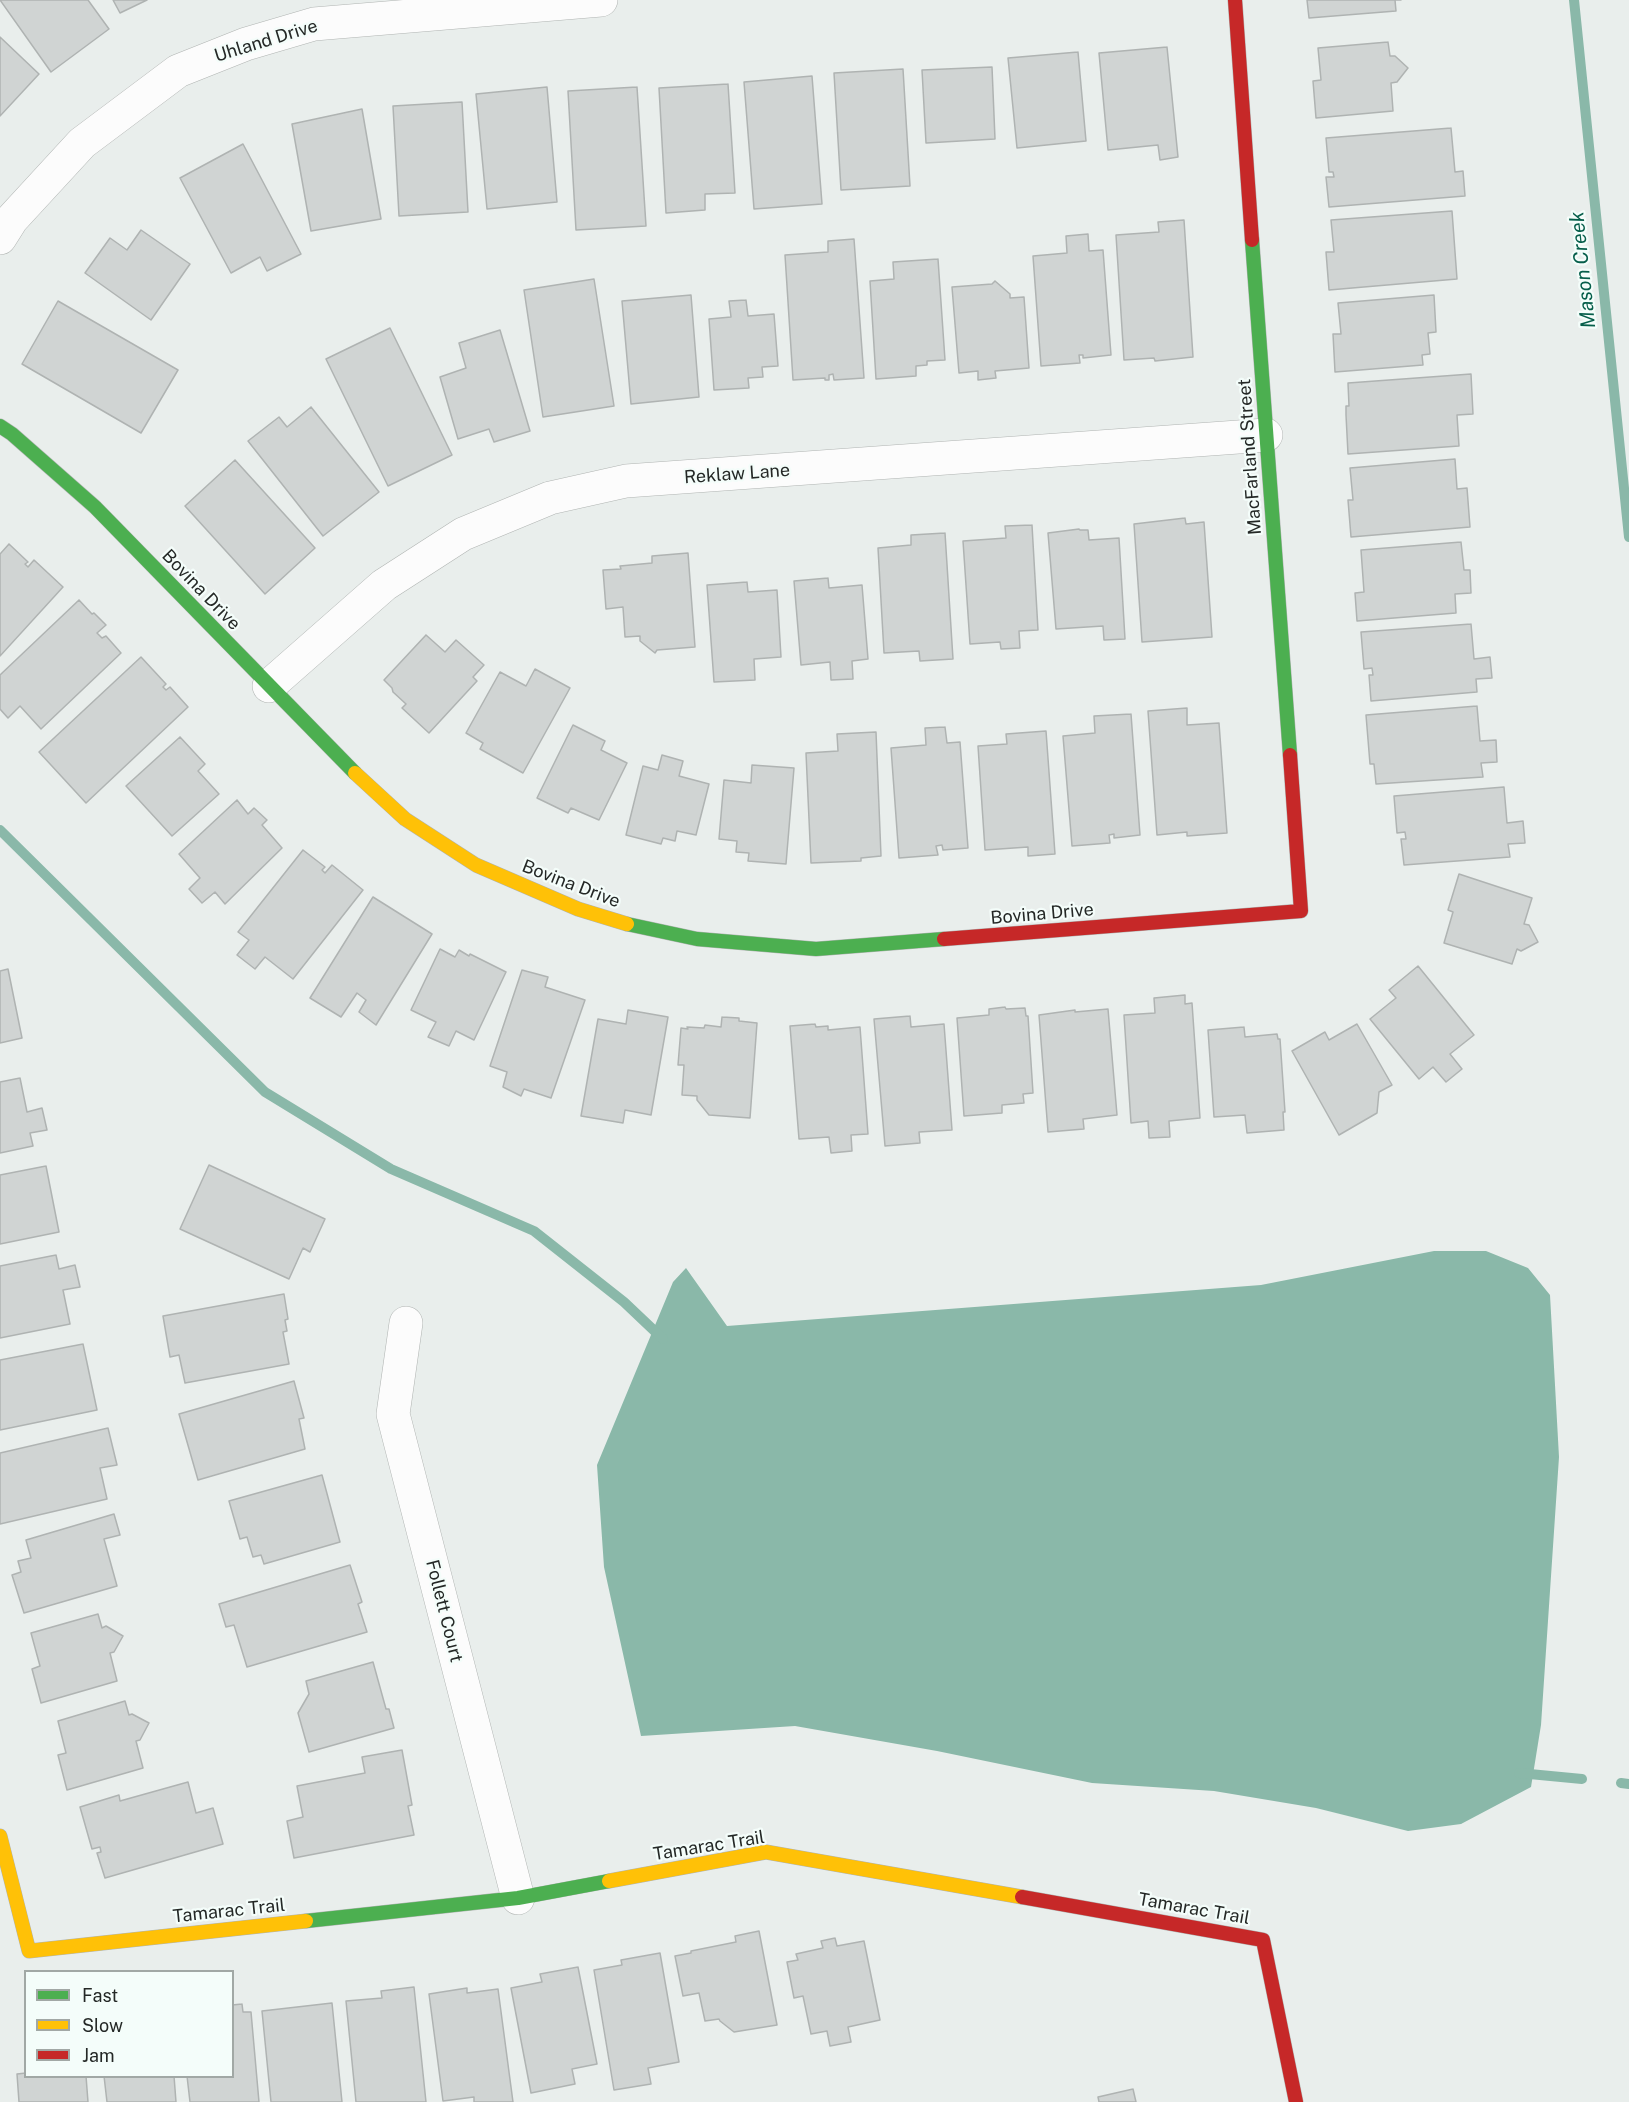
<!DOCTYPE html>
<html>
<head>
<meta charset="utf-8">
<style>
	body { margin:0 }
	#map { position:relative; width:1629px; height:2102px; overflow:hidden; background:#e9eeec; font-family:"Public Sans",sans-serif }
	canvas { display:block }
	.legend { position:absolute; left:24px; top:1970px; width:210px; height:108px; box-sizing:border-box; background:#f4fdfa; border:2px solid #a1a8a5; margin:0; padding:8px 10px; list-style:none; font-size:18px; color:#242826 }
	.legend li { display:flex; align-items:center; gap:12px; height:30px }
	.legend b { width:30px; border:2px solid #a1a8a5 }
</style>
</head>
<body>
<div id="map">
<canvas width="1629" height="2102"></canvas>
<ul class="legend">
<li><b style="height:8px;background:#4caf50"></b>Fast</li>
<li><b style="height:8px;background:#ffc107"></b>Slow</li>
<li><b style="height:8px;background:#c62828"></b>Jam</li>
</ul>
</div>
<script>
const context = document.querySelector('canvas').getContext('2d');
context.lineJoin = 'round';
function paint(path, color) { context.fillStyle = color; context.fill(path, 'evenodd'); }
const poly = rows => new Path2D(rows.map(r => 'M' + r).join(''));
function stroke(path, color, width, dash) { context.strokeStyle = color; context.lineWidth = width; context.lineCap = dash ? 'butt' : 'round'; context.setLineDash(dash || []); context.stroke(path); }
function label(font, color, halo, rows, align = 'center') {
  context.font = font + ' "Public Sans",sans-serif'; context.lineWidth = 4.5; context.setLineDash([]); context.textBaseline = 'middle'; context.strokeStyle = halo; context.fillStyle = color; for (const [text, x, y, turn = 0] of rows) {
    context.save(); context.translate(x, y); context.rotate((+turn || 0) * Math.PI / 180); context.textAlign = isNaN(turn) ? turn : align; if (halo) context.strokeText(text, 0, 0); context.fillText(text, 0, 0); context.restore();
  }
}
const water = poly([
	[1434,1251,1486,1251,1528,1268,1550,1295,1559,1457,1541,1725,1531,1787,1461,1824,1408,1831,1316,1808,1214,1791,1092,1783,937,1751,795,1726,641,1736,604,1567,597,1465,673,1282,686,1268,727,1326,1261,1285]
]);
const stream = poly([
	[1574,0,1629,537],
	[0,830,265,1092,391,1169,534,1231,624,1302,663,1339],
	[1519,1773,1582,1779],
	[1621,1783,1629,1784]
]);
const building = poly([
	[0,0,88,0,109,29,51,72,0,0],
	[113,0,147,0,120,13,113,0],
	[1307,0,1401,0,1395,0,1396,11,1309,18,1307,0],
	[0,37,39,74,0,116,0,37],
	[1388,42,1390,56,1395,56,1408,68,1397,82,1391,83,1393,111,1316,118,1313,81,1321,80,1318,48,1388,42],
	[1167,47,1178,157,1160,160,1158,145,1108,150,1099,53,1167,47],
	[1078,52,1086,141,1017,148,1008,58,1078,52],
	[992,67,995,139,926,143,922,70,992,67],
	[903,69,910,186,841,190,834,73,903,69],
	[812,76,822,204,754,209,744,82,812,76],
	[728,84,735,193,705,194,705,210,666,213,659,88,728,84],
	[547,87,557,202,487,209,476,94,547,87],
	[637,87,646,226,576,230,568,91,637,87],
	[462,102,468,212,399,216,393,106,462,102],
	[362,109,381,219,311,231,292,124,362,109],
	[1451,128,1455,172,1463,171,1465,196,1329,207,1326,177,1334,177,1333,172,1329,172,1326,138,1451,128],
	[243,144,301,254,267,271,260,257,231,273,180,178,243,144],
	[1452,211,1457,279,1329,290,1326,252,1334,252,1331,220,1452,211],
	[1184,220,1193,357,1155,361,1154,358,1124,360,1116,235,1159,232,1158,222,1184,220],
	[141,230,190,264,151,320,85,273,110,238,127,250,141,230],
	[1088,234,1089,251,1103,250,1111,355,1083,358,1083,355,1079,355,1080,363,1041,366,1033,256,1067,253,1066,236,1088,234],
	[854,239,864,378,834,380,833,374,829,375,829,380,825,380,825,378,793,380,785,255,828,252,828,241,854,239],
	[938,259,945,360,927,361,927,365,916,366,916,376,876,379,870,281,894,279,893,262,938,259],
	[594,279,614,406,543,417,524,290,594,279],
	[995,281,1010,294,1010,298,1024,297,1029,368,995,371,996,378,978,380,978,371,959,373,952,287,992,284,995,281],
	[691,295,699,397,631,404,622,301,691,295],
	[1434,295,1436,332,1428,333,1430,354,1422,355,1423,365,1335,372,1333,334,1341,334,1338,303,1434,295],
	[746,300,748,316,774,314,778,366,762,367,763,377,748,378,749,388,714,390,709,319,731,317,729,301,746,300],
	[58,301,178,370,141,433,22,364,58,301],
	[390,328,452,455,388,486,326,359,390,328],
	[500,330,530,431,494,442,489,429,458,439,440,377,466,368,459,343,500,330],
	[1471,374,1473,414,1457,415,1459,446,1348,454,1346,415,1346,406,1349,406,1348,383,1471,374],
	[311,407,379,492,323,536,248,441,279,417,287,427,311,407],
	[1455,459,1457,489,1467,488,1470,527,1351,537,1348,500,1353,500,1350,468,1455,459],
	[235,460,315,548,265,594,185,506,235,460],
	[1185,518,1186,524,1204,522,1212,637,1142,642,1134,524,1185,518],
	[1032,525,1038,630,1019,631,1020,648,1001,649,1000,642,970,644,963,541,1006,538,1005,526,1032,525],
	[1079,529,1080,530,1088,530,1089,540,1119,538,1125,639,1104,640,1103,626,1056,629,1048,533,1079,529],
	[945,533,953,659,920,661,919,651,884,653,878,548,911,545,911,535,945,533],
	[1461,542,1464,570,1470,570,1471,593,1455,594,1456,613,1357,621,1355,593,1364,592,1361,550,1461,542],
	[9,544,28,562,25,564,28,567,34,560,63,587,0,656,0,554,9,544],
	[688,553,695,647,657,650,655,653,640,641,640,636,625,637,623,607,606,609,603,570,621,569,620,566,652,563,652,556,688,553],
	[828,578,829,588,862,585,868,659,852,661,853,679,831,680,830,662,801,665,794,581,828,578],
	[747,582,748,592,777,590,781,657,754,659,755,680,714,682,707,585,747,582],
	[79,600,92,614,94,613,106,625,97,633,102,638,106,636,121,653,41,729,20,706,8,718,0,709,0,675,79,600],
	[1471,624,1474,659,1490,657,1492,678,1476,679,1477,692,1371,701,1369,675,1373,675,1372,668,1364,669,1361,632,1471,624],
	[426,635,445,652,456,640,484,665,473,677,477,681,429,733,402,708,406,704,393,692,392,688,384,680,426,635],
	[141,657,166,684,163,687,166,690,170,687,188,707,86,803,39,752,141,657],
	[535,669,570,688,523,773,480,749,483,743,466,733,500,672,526,686,535,669],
	[1477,706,1480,741,1496,740,1497,762,1481,763,1483,777,1376,784,1374,764,1370,764,1366,715,1477,706],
	[1187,708,1187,725,1219,723,1227,833,1187,836,1187,832,1157,835,1148,711,1187,708],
	[1131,714,1140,835,1114,838,1114,834,1109,835,1110,843,1072,846,1063,736,1095,733,1094,716,1131,714],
	[573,725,605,741,601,750,627,763,599,820,571,808,568,813,537,798,573,725],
	[945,727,947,743,960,742,968,848,943,850,942,845,936,846,938,855,899,858,891,748,926,745,925,728,945,727],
	[1046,731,1055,854,1028,856,1028,847,985,850,978,746,1007,744,1006,734,1046,731],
	[876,732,881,856,861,858,861,861,811,863,806,753,838,751,837,734,876,732],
	[180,737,205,764,198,771,219,794,172,836,126,786,180,737],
	[662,755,683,761,679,776,709,784,696,835,677,831,675,841,663,838,661,844,626,835,643,766,658,770,662,755],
	[752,765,794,768,786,864,748,861,749,853,736,852,737,841,719,839,724,780,751,783,752,765],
	[1504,787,1507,823,1523,821,1525,843,1508,844,1510,857,1404,865,1401,839,1406,839,1405,832,1397,833,1394,796,1504,787],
	[237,800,248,814,254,808,267,820,262,825,282,848,225,904,215,892,202,903,189,889,200,878,179,854,237,800],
	[303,850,325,867,322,870,325,873,332,865,363,890,293,979,265,957,255,969,237,955,249,940,238,932,303,850],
	[1459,874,1532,898,1524,924,1529,925,1538,942,1521,951,1517,949,1512,964,1444,943,1453,912,1448,910,1459,874],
	[373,897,432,934,376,1025,359,1012,366,1000,357,993,341,1017,310,998,373,897],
	[440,949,455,957,459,950,469,956,470,954,506,972,474,1040,456,1031,449,1046,428,1037,436,1022,411,1010,440,949],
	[1418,966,1474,1035,1450,1054,1462,1069,1446,1082,1433,1067,1419,1079,1370,1019,1396,998,1389,990,1418,966],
	[8,969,22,1038,0,1043,0,971,8,969],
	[522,970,548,977,545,987,585,1000,551,1098,524,1089,521,1096,503,1087,507,1072,490,1066,522,970],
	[1185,995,1185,1004,1192,1003,1200,1118,1169,1121,1170,1137,1149,1138,1148,1121,1131,1123,1124,1015,1155,1013,1154,998,1185,995],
	[1005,1007,1006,1009,1025,1008,1026,1016,1028,1016,1033,1093,1023,1094,1024,1103,1002,1105,1002,1113,964,1116,957,1018,989,1015,989,1009,1005,1007],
	[1108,1009,1117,1115,1083,1119,1084,1129,1048,1132,1039,1015,1075,1010,1075,1012,1108,1009],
	[628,1010,668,1017,651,1115,625,1110,623,1123,581,1116,598,1019,626,1024,628,1010],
	[910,1016,911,1027,944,1024,952,1130,919,1132,920,1143,885,1146,874,1019,910,1016],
	[722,1017,739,1018,739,1021,757,1023,750,1118,709,1115,697,1100,697,1096,682,1095,684,1065,678,1065,681,1028,688,1029,687,1027,704,1028,705,1025,721,1027,722,1017],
	[815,1024,816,1027,828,1026,828,1030,860,1027,868,1134,851,1135,852,1151,831,1153,829,1137,799,1139,790,1026,815,1024],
	[1357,1024,1392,1085,1379,1092,1377,1113,1339,1135,1292,1051,1325,1032,1329,1040,1357,1024],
	[1244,1027,1245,1037,1277,1034,1278,1039,1280,1039,1285,1112,1283,1112,1284,1130,1247,1133,1245,1115,1214,1117,1208,1030,1244,1027],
	[20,1078,27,1112,42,1108,47,1130,30,1133,33,1146,0,1153,0,1082,20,1078],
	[209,1165,325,1219,310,1252,303,1248,289,1279,180,1229,209,1165],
	[46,1166,59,1232,0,1244,0,1175,46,1166],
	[56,1255,59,1269,75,1265,80,1287,63,1290,70,1324,0,1338,0,1266,56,1255],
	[284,1294,288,1319,285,1320,287,1331,283,1332,289,1364,185,1383,179,1355,170,1357,163,1316,284,1294],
	[83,1344,97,1410,0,1430,0,1360,83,1344],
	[294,1381,304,1418,299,1419,305,1449,198,1480,179,1414,294,1381],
	[108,1428,117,1465,100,1468,107,1499,0,1524,0,1453,108,1428],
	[322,1475,340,1542,264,1564,261,1555,253,1557,247,1537,240,1539,229,1501,322,1475],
	[114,1514,120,1535,104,1539,117,1586,24,1613,12,1575,21,1572,18,1561,31,1558,26,1540,114,1514],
	[350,1565,362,1602,358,1604,367,1632,247,1667,234,1625,226,1627,219,1604,350,1565],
	[98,1614,102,1628,106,1626,123,1636,114,1652,110,1653,117,1681,41,1703,32,1669,40,1666,31,1633,98,1614],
	[373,1662,386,1709,389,1709,394,1728,309,1752,298,1713,309,1694,306,1681,373,1662],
	[125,1701,129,1715,132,1714,149,1723,140,1740,136,1741,143,1768,67,1790,58,1755,66,1753,58,1721,125,1701],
	[402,1750,412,1805,408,1806,414,1835,294,1858,287,1821,303,1817,297,1786,365,1773,362,1757,402,1750],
	[188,1782,196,1813,213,1808,223,1844,105,1878,97,1853,101,1852,100,1847,92,1849,80,1807,119,1795,120,1801,188,1782],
	[759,1931,777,2025,734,2032,720,2021,719,2019,705,2021,699,1993,683,1996,675,1956,691,1953,691,1951,736,1942,735,1936,759,1931],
	[835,1938,837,1946,864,1941,880,2020,848,2027,851,2042,830,2046,827,2031,811,2034,803,1996,794,1998,787,1962,798,1960,796,1954,823,1948,821,1941,835,1938],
	[660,1953,679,2062,648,2068,651,2084,614,2090,594,1970,622,1965,621,1960,660,1953],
	[578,1967,597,2064,572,2069,575,2084,531,2093,511,1988,542,1982,540,1974,578,1967],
	[414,1987,426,2102,356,2102,346,2001,382,1998,381,1991,414,1987],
	[467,1988,467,1993,498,1989,513,2102,474,2102,474,2097,443,2101,429,1994,467,1988],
	[332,2003,342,2102,271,2102,262,2011,332,2003],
	[242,2004,243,2012,251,2012,259,2102,190,2102,187,2076,232,2076,232,2005,242,2004],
	[26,2073,26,2076,86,2076,88,2102,19,2102,17,2074,26,2073],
	[104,2076,174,2076,176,2102,107,2102,104,2076],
	[1133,2089,1136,2102,1099,2102,1098,2097,1133,2089]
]);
const street = poly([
	[0,238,12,219,82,143,178,71,246,44,314,24,601,0],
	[269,686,384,585,463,534,550,498,626,481,1266,435],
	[406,1323,393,1414,518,1898]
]);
const fast = poly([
	[1252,240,1290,755],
	[0,426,12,434,95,507,355,773],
	[627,924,697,939,816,949,944,939],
	[306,1921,518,1898,609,1881]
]);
const slow = poly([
	[355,773,405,819,476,865,578,909,627,924],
	[0,1836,29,1951,306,1921],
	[609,1881,766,1852,1022,1897]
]);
const jam = poly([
	[1235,0,1252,240],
	[944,939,1301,911,1290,755],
	[1022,1897,1263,1940,1296,2102]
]);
const streetNames = [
	["Uhland Drive",266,41,-17],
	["MacFarland Street",1250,457,-94],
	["Reklaw Lane",737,474,-4],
	["Bovina Drive",201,590,46],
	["Bovina Drive",571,884,21],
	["Bovina Drive",1042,914,-5],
	["Follett Court",444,1611,76],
	["Tamarac Trail",709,1846,-9],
	["Tamarac Trail",1194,1909,10],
	["Tamarac Trail",229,1911,-6]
];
const waterNames = [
	["Mason Creek",1583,270,-96]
];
paint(water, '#8ab8a9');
stroke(stream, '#8ab8a9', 10);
paint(building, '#d0d4d3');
stroke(building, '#afb3b2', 1.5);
stroke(street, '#b0b4b2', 34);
stroke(fast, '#b0b4b2', 15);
stroke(slow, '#b0b4b2', 15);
stroke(jam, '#b0b4b2', 15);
stroke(street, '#fcfcfc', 33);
stroke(fast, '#4caf50', 14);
stroke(slow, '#ffc107', 14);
stroke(jam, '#c62828', 14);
label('18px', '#242826', '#f4fdfa', streetNames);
label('italic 20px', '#065e4a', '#f4fdfa', waterNames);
</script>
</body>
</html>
